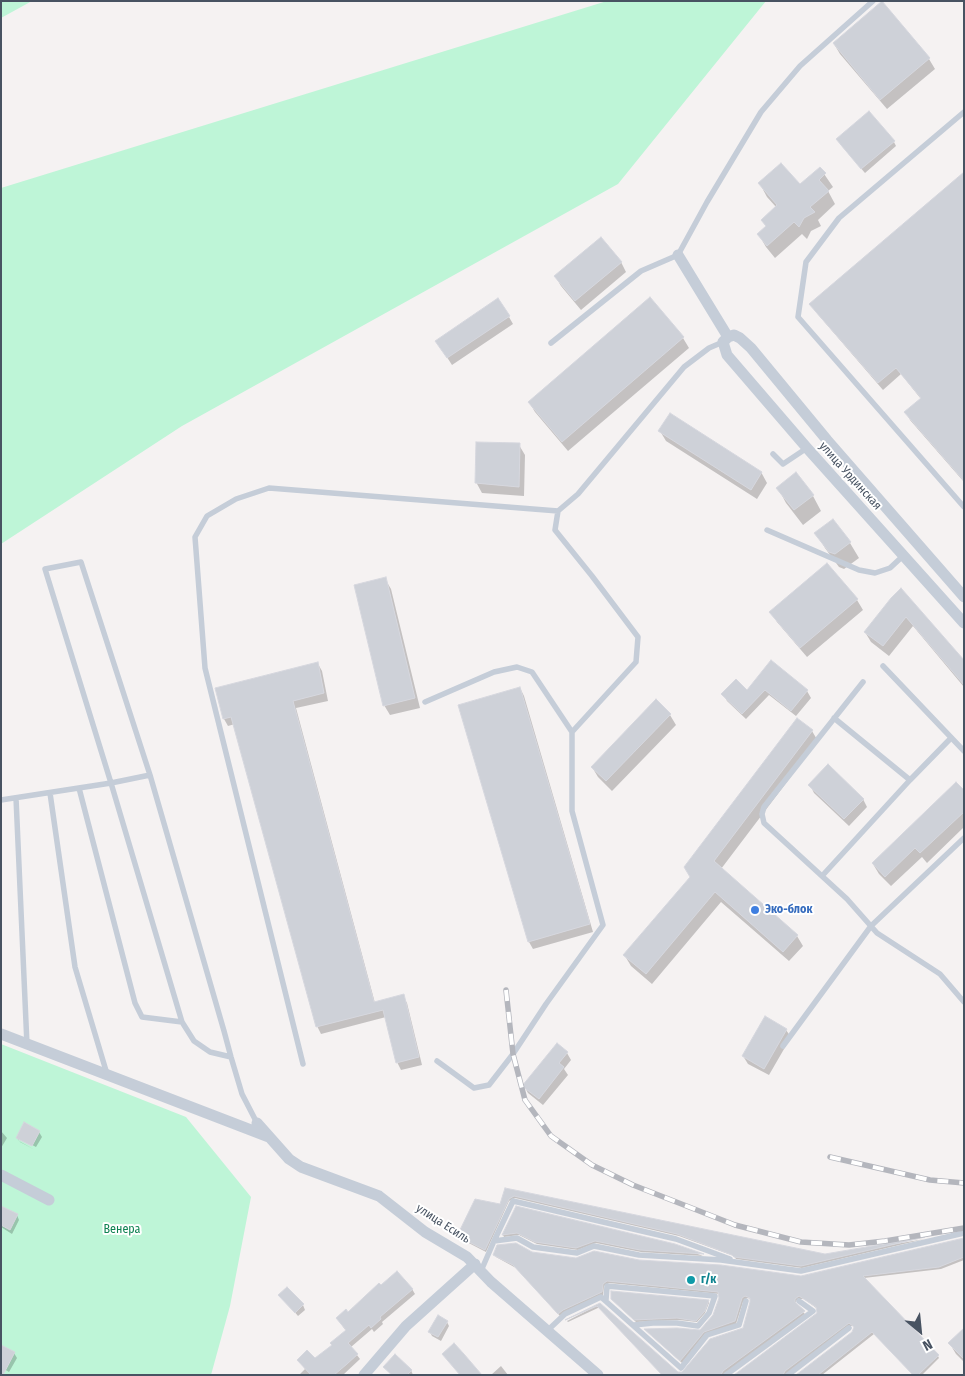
<!DOCTYPE html>
<html>
<head>
<meta charset="utf-8">
<style>
	body { margin:0 }
	#map { position:relative; width:965px; height:1376px; overflow:hidden; background:#f5f2f2; font-family:"Fira Sans Condensed",sans-serif }
	canvas { display:block }
	.frame { position:absolute; inset:0; border:2px solid #485362; pointer-events:none }
	.north { position:absolute; left:895px; top:1306px; width:50px; height:50px; -webkit-text-stroke:4px #fff; paint-order:stroke; rotate:152deg; font-size:14px; font-weight:700; line-height:20px; text-align:center; color:#485362 }
	.north::after { content:''; display:block; margin:auto; width:18px; height:22px; background:#485362; clip-path:polygon(50% 0,100% 100%,50% 72%,0 100%) }
</style>
</head>
<body>
<div id="map">
<canvas width="965" height="1376"></canvas>
<div class="frame"></div>
<div class="north">N</div>
</div>
<script>
const context = document.querySelector('canvas').getContext('2d');
context.lineJoin = 'round';
function paint(path, color) { context.fillStyle = color; context.fill(path, 'evenodd'); }
const poly = rows => new Path2D(rows.map(r => 'M' + r).join(''));
function stroke(path, color, width, dash) { context.strokeStyle = color; context.lineWidth = width; context.lineCap = dash ? 'butt' : 'round'; context.setLineDash(dash || []); context.stroke(path); }
function label(font, color, halo, rows, align = 'center') {
  context.font = font + ' "Fira Sans Condensed",sans-serif'; context.lineWidth = 4; context.setLineDash([]); context.textBaseline = 'middle'; context.strokeStyle = halo; context.fillStyle = color; for (const [text, x, y, turn = 0] of rows) {
    context.save(); context.translate(x, y); context.rotate((+turn || 0) * Math.PI / 180); context.textAlign = isNaN(turn) ? turn : align; if (halo) context.strokeText(text, 0, 0); context.fillText(text, 0, 0); context.restore();
  }
}
const green = poly([
	[1,1,32,1,1,18],
	[607,1,766,1,618,184,182,426,1,544,1,188],
	[1,1044,186,1117,251,1197,230,1306,211,1375,1,1375]
]);
const shadow = poly([
	[882,3,929,59,935,69,887,109,840,54,834,44],
	[894,142,896,146,865,173,840,144],
	[820,168,833,187,828,191,835,204,818,220,821,226,811,231,807,239,802,234,775,258,766,247,759,235,767,228,762,220,776,207,767,197,760,184,800,186],
	[964,174,964,482,910,420,906,412,921,399,901,374,883,390,815,311,811,304],
	[621,262,626,272,581,310,561,286,555,276],
	[509,317,513,324,452,365,441,348],
	[683,338,689,348,568,451,535,412,529,402],
	[660,431,761,472,767,483,757,499,666,441],
	[519,445,525,455,524,496,482,493,476,482],
	[778,488,813,496,821,511,803,525,786,503],
	[816,533,850,543,859,558,844,569,839,567,825,548],
	[385,579,391,589,420,708,390,715,384,705],
	[892,598,964,662,964,687,913,626,889,656,871,642,865,632],
	[857,600,863,610,807,657,777,622,771,612],
	[771,662,807,691,811,698,796,716,769,695,746,719,727,701,723,694,747,692],
	[318,664,322,671,328,701,296,708,375,1003,403,996,407,1003,422,1065,401,1070,397,1062,386,1017,321,1034,317,1026,235,724,228,726,224,719,216,689],
	[520,688,524,696,593,932,533,949,529,942,460,706],
	[670,715,676,725,612,791,598,777,592,767],
	[812,731,818,741,721,869,797,936,803,946,789,961,721,902,652,984,631,966,625,956],
	[810,785,863,799,867,807,849,826,814,793],
	[964,792,964,827,927,863,922,857,891,886,879,874,873,864],
	[786,1030,791,1037,769,1075,748,1064,743,1056],
	[567,1053,571,1060,564,1069,568,1075,543,1105,528,1093,524,1086],
	[1,1131,7,1138,1,1148],
	[39,1132,42,1137,36,1147,19,1138,19,1141,35,1150,20,1142,17,1138],
	[506,1190,825,1256,925,1239,802,1268,736,1259,734,1256,679,1236,515,1198,509,1201,486,1252,459,1238,458,1236,501,1206],
	[1,1207,17,1215,19,1220,12,1234,1,1227],
	[516,1208,674,1245,703,1256,641,1252,596,1243,578,1250,537,1244,519,1235,504,1237,503,1235],
	[964,1239,964,1260,941,1269,864,1278,938,1356,939,1358,922,1375,914,1375,874,1334,822,1375,798,1375,853,1332,854,1327,853,1326,848,1326,786,1375,736,1375,817,1315,819,1310,804,1299,799,1299,796,1301,796,1305,805,1314,724,1375,663,1375,600,1307,568,1322,567,1321,600,1304,677,1373,683,1374,744,1329,751,1299,747,1298,743,1302,736,1324,705,1334,682,1363,647,1331,701,1331,715,1315,721,1298,720,1294,609,1283,604,1286,603,1295,560,1316,516,1268,496,1257,495,1255,532,1253,576,1259,638,1261,802,1277],
	[381,1287,412,1289,415,1294,382,1322,383,1324,374,1332,372,1329,351,1347,360,1359,343,1375,299,1375,305,1369,299,1360,315,1360,333,1345,346,1331,337,1318,348,1314],
	[280,1295,303,1305,305,1310,298,1316],
	[612,1299,708,1301,709,1303,705,1313,697,1322,679,1320,636,1322],
	[447,1322,449,1326,441,1341,432,1336,430,1332],
	[964,1330,964,1362,956,1354,950,1344],
	[14,1353,17,1358,9,1372,1,1367],
	[501,1366,508,1375,491,1375],
	[385,1367,411,1370,413,1375,391,1375]
]);
const building = poly([
	[882,1,930,58,880,100,833,43,882,1],
	[869,111,895,141,861,169,836,139,869,111],
	[781,163,800,184,820,167,826,173,819,180,829,191,810,207,815,212,804,218,799,227,794,222,767,246,757,234,766,226,761,220,777,205,758,183,781,163],
	[964,172,964,481,904,412,921,398,896,368,878,383,809,304,964,172],
	[601,237,622,262,575,301,554,276,601,237],
	[650,297,684,337,562,442,528,402,650,297],
	[498,298,510,316,447,358,435,341,498,298],
	[670,413,762,472,751,490,658,431,670,413],
	[476,442,520,443,519,487,475,483,476,442],
	[796,472,814,495,794,510,776,488,796,472],
	[833,519,851,542,835,554,829,552,814,533,833,519],
	[827,563,858,599,800,648,769,612,827,563],
	[386,577,415,698,383,706,354,585,386,577],
	[901,588,964,660,964,685,906,617,883,646,864,632,891,598,901,588],
	[771,660,808,690,791,711,765,690,742,714,721,694,736,679,747,690,771,660],
	[318,662,324,693,293,701,374,1002,404,994,419,1057,396,1063,383,1010,316,1027,231,717,223,719,215,688,318,662],
	[520,687,590,924,528,942,458,705,520,687],
	[656,699,671,714,606,781,591,767,656,699],
	[797,718,813,730,714,861,798,935,783,952,715,892,646,974,623,955,690,877,684,867,797,718],
	[828,764,864,799,844,819,808,785,828,764],
	[956,782,964,790,964,812,920,853,915,848,885,877,872,863,956,782],
	[765,1016,787,1029,764,1069,742,1056,765,1016],
	[557,1043,568,1052,559,1063,564,1067,539,1099,522,1086,557,1043],
	[24,1122,40,1131,32,1146,16,1138,24,1122],
	[505,1188,825,1254,925,1237,801,1266,734,1257,732,1255,677,1234,514,1196,509,1199,485,1250,457,1236,475,1199,500,1204,505,1188],
	[1,1206,18,1214,10,1230,1,1225,1,1206],
	[516,1206,675,1244,704,1254,640,1250,595,1241,576,1248,535,1242,517,1233,502,1235,516,1206],
	[964,1238,964,1257,939,1267,863,1276,939,1355,918,1375,913,1375,872,1332,818,1375,796,1375,852,1332,854,1327,849,1323,785,1371,783,1375,734,1375,817,1313,816,1307,799,1296,795,1299,795,1302,805,1311,723,1371,721,1375,662,1375,597,1306,565,1320,600,1303,678,1372,682,1372,710,1339,743,1328,750,1302,750,1298,745,1296,742,1298,735,1321,704,1332,680,1361,644,1329,677,1328,700,1330,713,1315,719,1298,718,1292,607,1281,603,1284,602,1292,563,1310,558,1314,513,1265,493,1255,497,1245,516,1243,532,1252,576,1258,594,1251,639,1260,721,1265,801,1276,964,1238],
	[397,1271,413,1289,380,1317,381,1319,371,1328,369,1325,348,1343,358,1354,347,1364,334,1375,311,1375,297,1360,307,1350,315,1358,332,1345,330,1343,346,1330,336,1318,346,1309,348,1312,379,1283,381,1285,397,1271],
	[287,1287,304,1304,295,1313,278,1295,287,1287],
	[611,1291,709,1300,705,1311,696,1321,677,1318,634,1320,611,1299,611,1291],
	[438,1315,448,1321,438,1337,428,1332,438,1315],
	[964,1328,964,1359,948,1343,964,1328],
	[454,1343,464,1354,482,1375,460,1375,442,1354,454,1343],
	[1,1345,15,1352,3,1375,1,1375,1,1345],
	[395,1354,412,1370,407,1375,392,1375,383,1367,395,1354]
]);
const lane = poly([
	[964,112,839,218,806,262,798,317,964,507],
	[551,343,641,271,678,255,707,202,761,112,800,66,873,1],
	[773,454,783,464,807,448],
	[767,530,859,570,875,573,890,568,904,555],
	[883,666,964,751],
	[863,682,764,807,762,814,764,823,847,899,877,933,940,974,964,1002],
	[425,702,494,672,517,667,532,672,572,732],
	[910,780,951,738],
	[79,788,135,1003,142,1017,182,1022],
	[50,793,75,967,107,1074],
	[16,798,27,1045],
	[1,800,111,783,150,775],
	[822,876,910,780,834,718],
	[783,1046,871,926,964,838],
	[231,1057,210,1052,194,1041,182,1022,111,783,45,569,81,562,150,775,224,1031,231,1057,242,1094,257,1123],
	[437,1061,474,1088,489,1085,513,1054,546,1004,603,925,572,811,572,732,636,662,638,637,592,576,555,530,558,511,578,494,684,367,709,348,723,342],
	[303,1064,205,668,195,537,207,516,236,499,269,488,558,511],
	[494,1241,513,1201,676,1239,730,1259],
	[481,1271,494,1241,517,1238,533,1247,577,1253,594,1246,639,1255,721,1260,801,1271,964,1233],
	[606,1300,607,1286,715,1296,709,1313,698,1326,677,1323,653,1323,634,1325],
	[547,1331,565,1314,601,1297,681,1368,707,1335,739,1325,746,1301],
	[726,1375,813,1311,799,1301],
	[788,1375,849,1328]
]);
const street = poly([
	[678,255,728,337],
	[964,597,827,440,751,348,740,338,734,335,728,337,723,342,727,355,807,448,964,623],
	[1,1034,269,1137],
	[257,1123,289,1159,301,1167,379,1196,425,1232,467,1257,491,1282,598,1375],
	[1,1175,49,1200],
	[364,1375,406,1326,475,1264]
]);
const rail = poly([
	[506,990,513,1054,525,1100,551,1136,592,1165,633,1185,735,1225,801,1242,849,1245,885,1241,964,1228],
	[830,1157,930,1180,964,1183]
]);
const markers = [
	[755,910,5,"#3f7fe0"],
	[691,1280,5,"#0f9aa8"]
];
const streetNames = [
	["улица Урдинская",850,476,48],
	["улица Есиль",443,1224,33]
];
const shopNames = [
	["Эко-блок",765,910]
];
const parkNames = [
	["Венера",122,1230]
];
const cultureNames = [
	["г/к",701,1280]
];
paint(green, '#bef5d7');
paint(shadow, '#0003');
paint(building, '#ced1d8');
stroke(building, '#d6d7de', 1);
stroke(lane, '#c5cdd8', 5.5);
stroke(street, '#c5cdd8', 11);
stroke(rail, '#b4b6bd', 5.5);
stroke(rail, '#fff', 4, [11]);
for (const [x, y, r, color] of markers) { const dot = new Path2D(); dot.arc(x, y, r, 0, 2 * Math.PI); context.fillStyle = color; context.fill(dot); stroke(dot, '#fff', 2); }
label('12px', '#485362', '#fff', streetNames);
label('bold 12px', '#366cbe', '#fff', shopNames, 'left');
label('12px', '#0e8251', '#fff', parkNames);
label('bold 12px', '#0d838f', '#fff', cultureNames, 'left');
</script>
</body>
</html>
